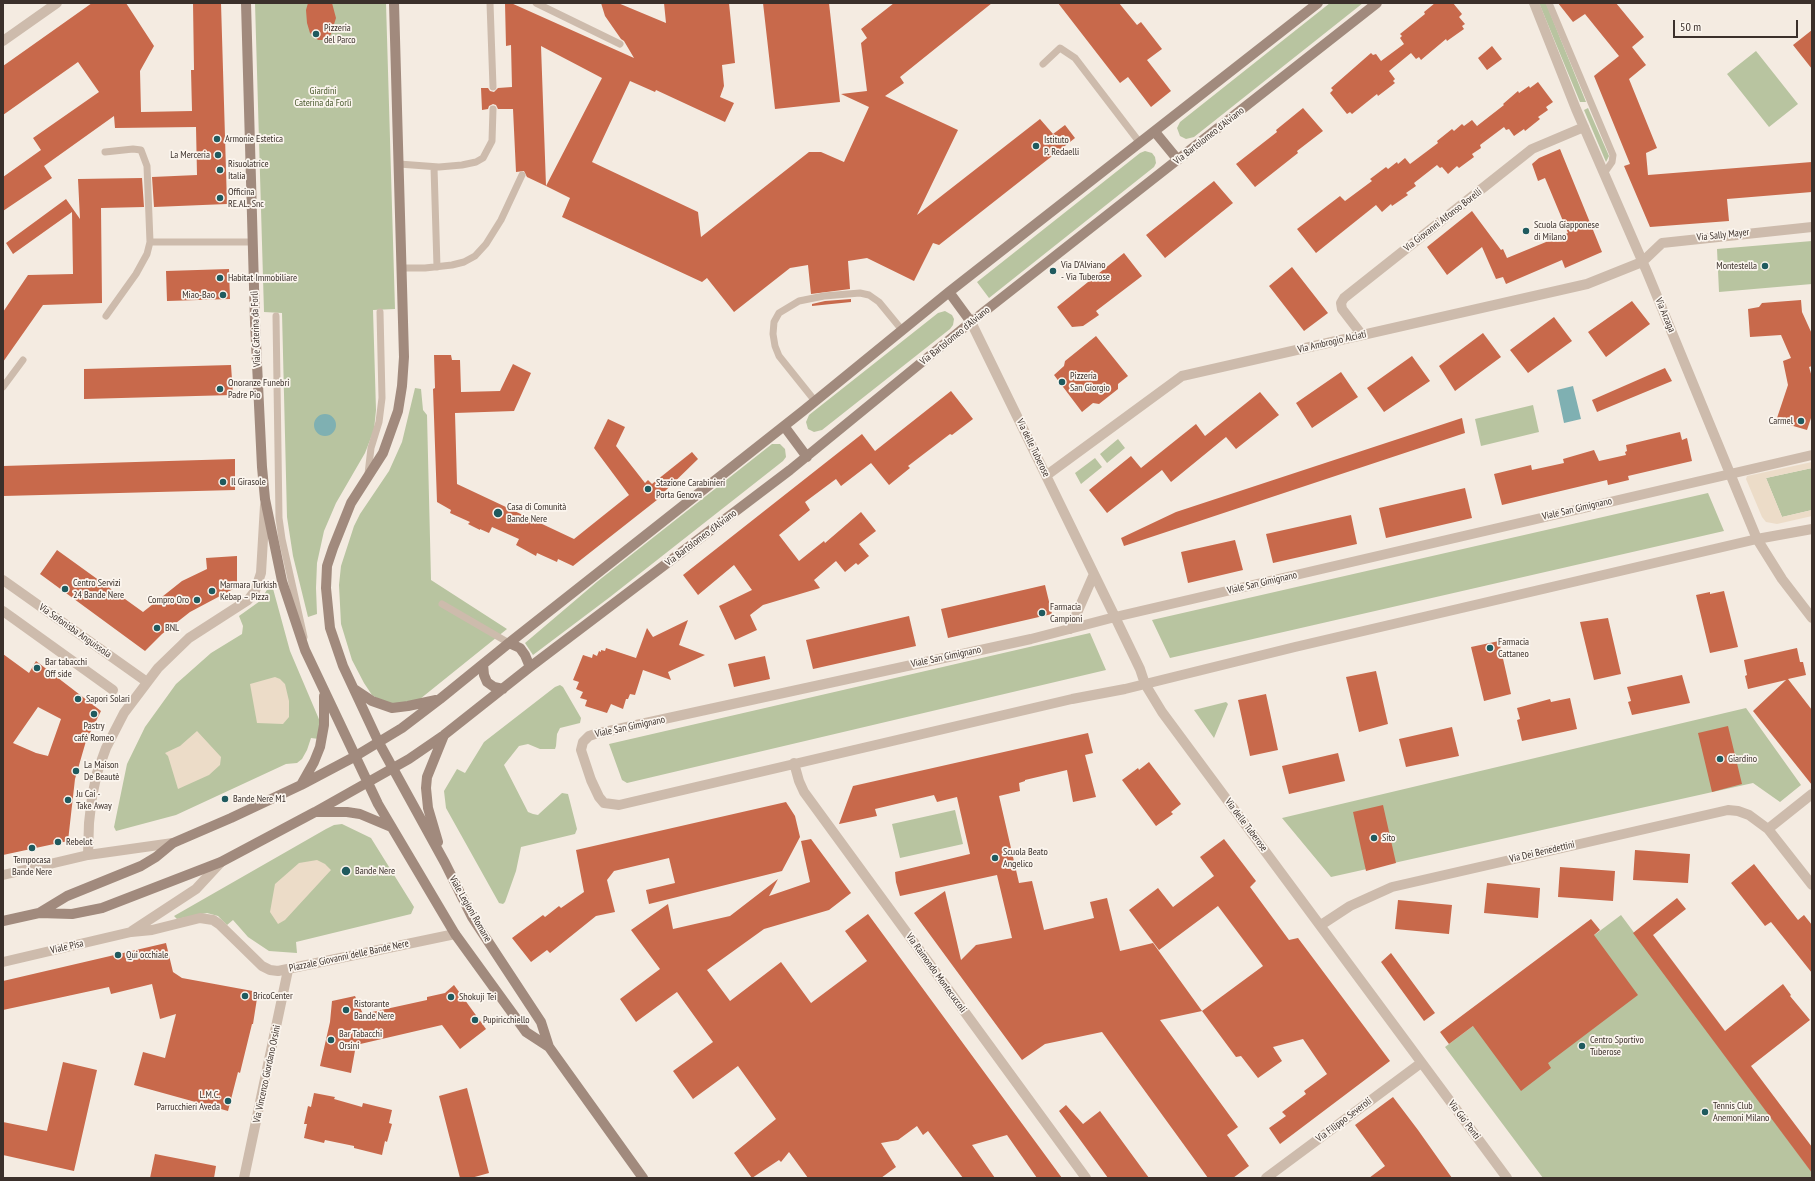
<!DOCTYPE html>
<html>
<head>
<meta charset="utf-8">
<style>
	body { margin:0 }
	#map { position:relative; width:1815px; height:1181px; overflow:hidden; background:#f4ebe1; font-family:"PT Sans Narrow",sans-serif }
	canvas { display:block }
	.frame { position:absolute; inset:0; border:4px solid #3b302b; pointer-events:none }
	.scale { position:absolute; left:1673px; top:20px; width:125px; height:18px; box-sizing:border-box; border:2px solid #3b302b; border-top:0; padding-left:5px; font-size:12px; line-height:14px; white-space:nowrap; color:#3b302b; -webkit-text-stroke:3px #fbf5ee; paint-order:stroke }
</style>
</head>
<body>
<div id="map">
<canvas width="1815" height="1181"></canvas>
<div class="frame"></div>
<div class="scale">50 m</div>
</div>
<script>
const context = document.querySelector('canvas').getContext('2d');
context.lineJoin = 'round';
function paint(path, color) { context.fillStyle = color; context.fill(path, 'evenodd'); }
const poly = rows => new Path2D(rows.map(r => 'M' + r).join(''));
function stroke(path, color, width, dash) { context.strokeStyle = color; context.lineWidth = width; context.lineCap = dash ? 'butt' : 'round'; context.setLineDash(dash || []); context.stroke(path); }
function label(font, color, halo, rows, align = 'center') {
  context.font = font + ' "PT Sans Narrow",sans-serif'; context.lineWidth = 3.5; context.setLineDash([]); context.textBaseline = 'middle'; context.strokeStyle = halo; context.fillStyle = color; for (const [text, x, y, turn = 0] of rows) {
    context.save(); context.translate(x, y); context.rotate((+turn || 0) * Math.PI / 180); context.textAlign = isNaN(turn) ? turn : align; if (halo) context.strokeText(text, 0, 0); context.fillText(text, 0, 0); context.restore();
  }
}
const green = poly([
	[255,3,386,3,395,309,373,310,376,410,374,430,365,453,336,503,324,531,317,563,316,588,317,614,308,617,293,556,287,517,282,313,264,312],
	[1330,3,1363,3,1194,137,1186,139,1180,136,1177,128,1180,122],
	[1539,3,1546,3,1586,102,1580,102],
	[1756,51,1798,104,1769,127,1727,74],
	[1588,108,1609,156,1606,162,1584,110],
	[1145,151,1152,153,1155,157,1156,163,1154,167,989,298,977,282,1140,153],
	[1812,241,1812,284,1719,292,1717,249],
	[945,311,952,315,954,319,953,325,950,329,822,430,814,432,808,429,806,422,809,415,938,313],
	[415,388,421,389,423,410,427,415,431,580,507,629,420,699,397,705,380,700,372,695,364,683,352,660,341,624,339,585,341,566,354,526,360,514,389,471,402,442],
	[1533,405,1539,432,1481,446,1475,419],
	[1118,439,1125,448,1107,463,1100,454],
	[772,444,780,444,785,449,786,457,783,461,610,597,533,655,525,643,598,581],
	[1095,458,1102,467,1081,484,1075,473],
	[1812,468,1812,510,1782,517,1766,478],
	[1708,493,1724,531,1170,658,1152,620],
	[270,585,272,585,290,651,321,724,319,739,311,738,307,750,302,759,297,763,286,764,176,815,116,831,114,827,127,764,145,727,176,684,211,653,242,634,243,626,239,616,260,601],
	[1090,633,1106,670,627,783,622,780,609,744],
	[560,685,563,687,581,718,580,723,560,728,557,734,556,746,555,749,540,749,528,744,519,746,504,765,528,812,533,814,538,815,540,813,562,793,568,794,577,829,575,834,521,847,516,871,505,902,503,904,499,903,451,817,446,808,444,791,457,769,465,773,484,742,555,687],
	[1226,702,1228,704,1214,738,1194,710],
	[1746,708,1801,785,1780,802,1753,783,1331,877,1282,818],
	[955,810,963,844,900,858,892,824],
	[342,824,371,838,414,907,411,914,296,942,297,953,269,951,248,937,233,920,227,925,218,916,207,913,177,919,174,916,326,829,334,825],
	[1621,915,1811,1171,1812,1177,1811,1178,1543,1178,1445,1047]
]);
const plaza = poly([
	[1812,462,1812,468,1766,478,1782,517,1812,510,1812,516,1777,524,1766,522,1762,517,1746,479,1747,476],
	[275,677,280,679,285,684,289,701,289,717,283,724,257,723,250,684],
	[197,731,221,757,220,765,209,775,178,789,168,756,165,753,180,746],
	[317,860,325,864,331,870,285,920,278,924,270,912,275,884,299,863]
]);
const water = poly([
	[1573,386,1581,419,1564,423,1557,390],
	'314 425a11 11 0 1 1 22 0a11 11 0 1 1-22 0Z'
]);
const building = poly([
	[92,3,126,3,154,46,140,71,141,112,192,111,191,70,194,70,193,3,221,3,227,204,154,207,152,177,197,175,196,127,115,128,114,116,44,166,52,178,3,211,3,177,41,150,33,138,99,92,78,62,3,115,3,66],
	[308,3,332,3,336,18,331,34,328,38,324,40,318,40,310,33,307,23,306,10],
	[505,3,511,3,634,58,624,41,621,39,605,16,601,3,618,3,666,23,664,3,729,3,735,63,722,65,724,86,720,97,734,103,725,122,656,90,655,92,630,81,592,162,698,212,701,237,809,152,821,152,844,162,869,107,841,94,867,91,861,43,867,38,861,29,894,3,992,3,900,77,904,83,885,96,958,130,917,215,1040,119,1053,134,1065,125,1075,138,939,245,933,243,914,281,867,258,848,261,850,289,811,294,808,265,790,268,734,312,707,278,702,282,562,217,570,198,546,186,602,78,541,46,546,186,527,177,524,171,516,172,513,109,498,109,496,105,493,104,489,106,488,109,482,110,481,88,488,88,490,91,494,92,498,88,512,87,511,45,506,46],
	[763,3,829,3,840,102,775,109],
	[1058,3,1119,3,1137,25,1141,22,1162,49,1147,60,1171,91,1151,107,1128,77,1120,83],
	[1435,3,1453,3,1462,14,1459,17,1465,24,1462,26,1464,29,1447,41,1446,39,1421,60,1419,57,1416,59,1411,53,1389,71,1395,79,1393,81,1395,83,1378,96,1377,94,1352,114,1350,112,1347,114,1330,93,1333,90,1331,88,1371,53,1373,55,1376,54,1381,61,1404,44,1400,38,1402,36,1400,34,1425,14,1424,12],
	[1558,3,1616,3,1644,37,1632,47,1646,65,1629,79,1657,148,1646,153,1648,175,1812,162,1812,192,1727,199,1729,221,1650,227,1624,166,1630,164,1594,76,1619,56,1585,14,1573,22],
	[1812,30,1812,69,1793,45],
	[1492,46,1502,59,1487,70,1478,58],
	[1538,82,1553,102,1546,107,1548,110,1538,117,1540,119,1525,131,1524,129,1514,136,1509,129,1506,130,1504,127,1480,145,1481,148,1472,154,1474,157,1459,168,1457,166,1448,174,1442,167,1440,168,1437,165,1414,183,1416,186,1406,193,1408,195,1392,206,1391,204,1382,212,1376,205,1316,253,1297,229,1340,196,1345,201,1372,181,1370,179,1386,167,1388,169,1397,162,1398,164,1405,158,1410,164,1438,143,1437,141,1452,129,1454,131,1462,124,1464,126,1472,120,1477,126,1504,105,1503,104,1518,91,1519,93,1529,86,1530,88],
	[1303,108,1323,131,1297,151,1298,153,1255,187,1236,164,1277,132,1276,130],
	[1560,149,1602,252,1565,268,1562,260,1506,284,1503,277,1496,279,1482,247,1447,275,1427,247,1472,211,1501,250,1503,249,1507,258,1568,233,1545,178,1538,181,1532,164,1539,158],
	[142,178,144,207,101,208,102,303,43,305,3,362,3,312,28,275,73,274,72,212,13,254,6,243,66,199,80,219,78,179],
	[1214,181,1233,203,1165,258,1146,235],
	[1124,253,1142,276,1096,311,1099,315,1083,326,1072,327,1057,307],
	[1292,267,1328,313,1304,331,1269,286],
	[229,269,230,299,167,301,166,271],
	[851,299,851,302,812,306,812,304,825,301],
	[1801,300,1802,312,1812,334,1812,366,1809,367,1812,377,1812,415,1807,430,1776,421,1788,385,1783,361,1791,358,1781,335,1750,337,1748,309,1759,307,1762,303],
	[1632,301,1650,324,1606,357,1588,332],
	[1554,317,1572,341,1528,373,1510,350],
	[1483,333,1501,357,1455,391,1439,366],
	[1096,336,1128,376,1118,384,1118,389,1099,404,1093,403,1082,412,1054,375,1064,366,1065,361],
	[434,355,451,355,452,360,460,360,461,392,500,391,513,364,531,373,514,411,455,413,457,484,574,539,629,495,594,448,608,419,625,427,616,446,645,483,648,480,652,484,692,452,698,459,661,495,662,496,573,566,558,559,557,562,537,553,536,556,516,545,519,539,492,527,489,533,480,529,480,530,468,524,470,522,450,513,451,510,437,502,433,389,435,388],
	[1412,356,1430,381,1384,412,1367,388],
	[231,365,233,395,84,399,84,369],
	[1665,368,1672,381,1597,412,1592,400],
	[1341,372,1358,397,1312,428,1296,403],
	[951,391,973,419,952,435,950,434,908,466,910,468,889,485,871,463,841,486,836,479,805,502,810,510,779,535,799,561,824,541,825,543,861,512,876,531,859,544,869,556,858,565,856,563,845,572,836,561,814,580,820,588,763,605,750,615,757,630,735,640,719,606,752,590,734,565,698,595,683,575,862,434,875,451],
	[1260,392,1279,415,1236,449,1226,437,1171,482,1162,470,1107,513,1089,490,1131,456,1141,468,1196,424,1205,436],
	[1462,418,1465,433,1124,546,1121,538,1176,512],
	[1680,432,1682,440,1687,438,1692,461,1628,476,1629,480,1608,485,1607,480,1502,505,1494,474,1531,465,1532,470,1564,463,1563,459,1594,450,1599,461,1626,455,1625,452,1627,451,1626,445],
	[235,459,235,490,3,496,3,466],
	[1465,488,1472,518,1386,538,1379,508],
	[1351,515,1357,544,1273,563,1266,534],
	[1235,540,1243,570,1188,583,1181,552],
	[57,550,143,612,182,581,207,569,206,558,237,556,237,587,190,612,162,634,145,651,40,574],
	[1045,585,1052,614,948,638,941,609],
	[1724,591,1738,647,1710,653,1696,595,1710,592,1710,594],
	[909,616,916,646,813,669,806,640],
	[1608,618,1621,674,1594,680,1580,622],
	[688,620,679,645,705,655,668,672,671,680,643,670,635,695,630,694,628,699,626,699,623,709,611,704,607,713,585,706,587,700,580,698,583,692,576,689,579,682,573,680,583,655,592,658,593,654,597,656,599,651,601,652,601,650,605,651,606,648,636,658,647,628,653,637],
	[1499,641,1511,694,1484,701,1471,647],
	[1797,648,1800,662,1803,662,1806,675,1788,679,1812,710,1812,785,1753,711,1786,680,1748,689,1745,676,1747,675,1744,660],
	[3,654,29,673,36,661,101,711,86,741,75,779,68,841,3,855],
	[38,707,61,719,48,756,36,753,13,743],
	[765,656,770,679,734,687,728,664],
	[1376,671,1388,724,1359,732,1346,677],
	[1682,675,1690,703,1632,715,1628,702,1631,701,1627,687],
	[1266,694,1278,750,1250,756,1238,700],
	[1570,698,1577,729,1522,741,1517,720,1520,719,1517,708,1550,699,1551,702],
	[1728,726,1742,784,1712,792,1698,733],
	[1452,727,1459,756,1406,767,1399,739],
	[1088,733,1093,753,1085,755,1096,797,1073,802,1067,770,1025,780,1025,781,1019,783,1020,791,999,796,1019,883,1032,881,1044,930,1094,918,1090,902,1107,898,1120,951,1153,943,1202,1011,1160,1020,1238,1127,1227,1135,1249,1166,1233,1178,1208,1178,1102,1032,1045,1044,1022,1060,914,913,945,891,961,960,976,945,1012,938,997,875,900,896,896,882,895,872,970,854,957,797,937,802,934,795,875,809,877,816,839,824,853,786],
	[1338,753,1345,781,1289,794,1282,766],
	[1149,762,1181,804,1171,812,1173,814,1156,826,1122,780,1138,768,1139,770],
	[786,802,795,816,800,837,782,871,649,904,646,890,675,883,669,858,614,871,607,880,615,912,596,916,550,953,547,950,531,962,512,938,543,915,545,917,559,906,561,908,584,892,576,850],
	[1383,805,1396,863,1366,871,1353,812],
	[811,839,851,893,829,910,764,929,707,970,730,1001,781,962,811,1003,867,961,845,931,868,914,1062,1178,1037,1178,1007,1135,972,1145,995,1178,963,1178,928,1131,923,1135,917,1126,898,1140,881,1143,896,1167,881,1178,808,1178,789,1152,781,1162,779,1160,752,1178,734,1153,776,1119,738,1066,693,1099,673,1071,713,1042,677,992,636,1022,620,999,660,969,631,930,668,904,673,929,730,916,778,879,769,896,810,882,801,841],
	[1224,839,1256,881,1250,887,1289,940,1298,938,1390,1061,1280,1144,1269,1128,1286,1116,1282,1112,1306,1094,1304,1091,1327,1074,1303,1039,1273,1047,1282,1061,1258,1078,1241,1056,1236,1057,1202,1011,1263,966,1218,906,1159,950,1129,910,1158,888,1173,907,1214,876,1200,857],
	[1635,850,1690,854,1688,883,1633,880],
	[1754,864,1798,920,1804,915,1812,925,1812,973,1771,922,1765,926,1731,883],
	[1560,867,1615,871,1613,901,1558,897],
	[1487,883,1540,888,1538,918,1484,913],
	[1677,898,1686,909,1653,935,1725,1031,1783,984,1791,995,1790,996,1810,1020,1751,1066,1812,1147,1812,1173,1633,933],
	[1398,900,1452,905,1449,934,1395,929],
	[1591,919,1600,930,1594,935,1638,995,1548,1063,1551,1068,1521,1091,1473,1026,1449,1044,1440,1032],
	[166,943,173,972,182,978,258,992,253,1024,252,1024,240,1073,238,1072,228,1111,134,1085,143,1052,165,1058,176,1014,160,1019,152,984,111,994,109,987,3,1010,3,981],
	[1391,953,1435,1013,1424,1021,1381,962],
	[454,985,486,1029,460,1049,442,1025,356,1045,351,1073,320,1066,330,1022,332,1001,355,996,363,1014,427,1000,427,997,445,993],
	[63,1062,97,1070,74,1171,3,1155,3,1122,47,1131],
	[467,1088,489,1173,471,1178,460,1178,439,1096],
	[314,1093,335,1097,334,1099,362,1107,363,1103,392,1110,389,1123,392,1124,387,1142,385,1141,382,1155,354,1148,354,1146,325,1140,324,1143,304,1138,307,1124,304,1124,308,1106,311,1107],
	[1393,1097,1418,1130,1452,1178,1369,1178,1385,1166,1355,1125],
	[1066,1105,1083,1124,1100,1111,1149,1178,1108,1178,1059,1111],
	[155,1154,216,1166,214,1178,150,1178]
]);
const service = poly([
	[490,3,493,87],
	[536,3,620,44],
	[1549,3,1613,155,1612,162,1605,172],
	[1043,64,1060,48,1075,58,1140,143],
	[105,152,133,149,141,150,147,166,150,242],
	[399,164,439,167,462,165,476,162,483,158,492,141,493,109],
	[434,167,437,267],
	[401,268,425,268,452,265,464,262,475,256,486,244,501,220,522,175],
	[106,316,136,274,147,254,150,242,253,242],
	[276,316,279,518,282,539,304,637],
	[3,387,23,360],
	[815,401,779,356,775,346,773,334,774,322,779,313,799,301,824,296,860,293,869,295,879,302,902,330],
	[368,474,371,448,379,422,382,398,380,312],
	[442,604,509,643]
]);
const minor = poly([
	[1534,3,1576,109,1647,272,1757,539,1782,579,1812,618],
	[3,41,57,3],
	[971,322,1115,617,1140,669,1145,684,1162,712,1507,1178],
	[1362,335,1342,309,1341,303,1344,298,1532,149,1584,127],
	[1812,455,1115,617,1031,639,595,734,589,736,583,742,581,750,591,780,599,797,604,803,619,805,1072,699,1125,689,1295,647,1757,539,1812,529],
	[1047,475,1182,376,1587,284,1642,262,1662,243,1812,227],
	[3,580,147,682],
	[3,611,113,690],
	[1070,629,1094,574],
	[794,763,799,781,804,792,1086,1178],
	[1768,829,1812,794],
	[88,855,89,823,92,797,97,773,106,748,124,713,158,668,189,638,248,600,255,591,261,573,265,505],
	[3,875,88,855,173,843],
	[1321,925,1350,906,1392,887,1728,810,1738,811,1749,815,1768,829,1812,885],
	[132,931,196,889,221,862],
	[3,962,131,932,152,930,200,918,213,920,219,924,262,966,270,970,278,971,455,934],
	[244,1178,288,970],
	[1266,1178,1421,1063]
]);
const secondary = poly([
	[246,3,255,322,262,467,265,499,282,581,305,650,378,804,455,934,526,1032,549,1047],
	[394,3,404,357,402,386,398,411,383,453,351,503,333,548,327,566,326,588,330,628,343,666,379,743,445,863,472,917,541,1022,549,1047,643,1178],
	[1155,132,1178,160],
	[949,292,971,322],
	[784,426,807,457],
	[509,643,520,648,525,655,530,667],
	[483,664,484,675,487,682,494,687,503,689],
	[354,689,372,701,392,708,408,706,436,700],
	[301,785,314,762,320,747,324,725,324,696],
	[317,812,347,812,360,814,391,827],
	[438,842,428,808,426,788,427,777,444,735],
	[39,913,67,896,141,866,156,857,173,843,231,818,301,785,354,757,402,728,440,699,509,643,803,411,949,292,1318,3],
	[3,921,39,913,72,914,102,908,221,862,315,812,409,759,444,735,530,667,790,470,971,322,1377,3]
]);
const markers = [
	[316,34,4,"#1f5a5e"],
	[217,139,4,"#1f5a5e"],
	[1036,146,4,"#1f5a5e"],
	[218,155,4,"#1f5a5e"],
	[220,170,4,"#1f5a5e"],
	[220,198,4,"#1f5a5e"],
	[1526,231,4,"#1f5a5e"],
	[1765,266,4,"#1f5a5e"],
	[1053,271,4,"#1f5a5e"],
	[220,278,4,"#1f5a5e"],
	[223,295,4,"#1f5a5e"],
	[1062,382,4,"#1f5a5e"],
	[220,389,4,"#1f5a5e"],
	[1801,421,4,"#1f5a5e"],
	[223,482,4,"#1f5a5e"],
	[648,489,4,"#1f5a5e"],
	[498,513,5,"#1f5a5e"],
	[65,589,4,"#1f5a5e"],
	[212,591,4,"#1f5a5e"],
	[197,600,4,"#1f5a5e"],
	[1042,613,4,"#1f5a5e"],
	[157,628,4,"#1f5a5e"],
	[1490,648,4,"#1f5a5e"],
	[37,668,4,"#1f5a5e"],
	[78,699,4,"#1f5a5e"],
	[94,714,4,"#1f5a5e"],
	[1720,759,4,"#1f5a5e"],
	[76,771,4,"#1f5a5e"],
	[225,799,4,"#1f5a5e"],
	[68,800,4,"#1f5a5e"],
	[1374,838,4,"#1f5a5e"],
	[58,842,4,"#1f5a5e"],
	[32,848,4,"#1f5a5e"],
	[995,858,4,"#1f5a5e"],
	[346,871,5,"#1f5a5e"],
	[118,955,4,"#1f5a5e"],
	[245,996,4,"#1f5a5e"],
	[451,997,4,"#1f5a5e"],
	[346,1010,4,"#1f5a5e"],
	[475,1020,4,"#1f5a5e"],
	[331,1040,4,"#1f5a5e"],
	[1582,1046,4,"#1f5a5e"],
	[228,1101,4,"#1f5a5e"],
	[1705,1112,4,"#1f5a5e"]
];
const poiNames = [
	["Pizzeria",324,28],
	["del Parco",324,40],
	["Armonie Estetica",225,139],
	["Istituto",1044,140],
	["P. Redaelli",1044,152],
	["La Merceria",210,155,"right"],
	["Risuolatrice",228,164],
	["Italia",228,176],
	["Officina",228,192],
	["RE.AL. Snc",228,204],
	["Scuola Giapponese",1534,225],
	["di Milano",1534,237],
	["Via D'Alviano",1061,265],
	["- Via Tuberose",1061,277],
	["Montestella",1757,266,"right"],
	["Habitat Immobiliare",228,278],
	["Miao-Bao",215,295,"right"],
	["Pizzeria",1070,376],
	["San Giorgio",1070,388],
	["Onoranze Funebri",228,383],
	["Padre Pio",228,395],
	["Carmel",1793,421,"right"],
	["Il Girasole",231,482],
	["Stazione Carabinieri",656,483],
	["Porta Genova",656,495],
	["Casa di Comunità",507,507],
	["Bande Nere",507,519],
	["Centro Servizi",73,583],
	["24 Bande Nere",73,595],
	["Marmara Turkish",220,585],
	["Kebap – Pizza",220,597],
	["Compro Oro",189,600,"right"],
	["Farmacia",1050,607],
	["Campioni",1050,619],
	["BNL",165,628],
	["Farmacia",1498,642],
	["Cattaneo",1498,654],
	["Bar tabacchi",45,662],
	["Off side",45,674],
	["Sapori Solari",86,699],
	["Pastry",94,726,"center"],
	["café Romeo",94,738,"center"],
	["Giardino",1728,759],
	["La Maison",84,765],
	["De Beautè",84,777],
	["Ju Cai -",76,794],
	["Take Away",76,806],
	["Bande Nere M1",233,799],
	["Sito",1382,838],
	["Rebelot",66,842],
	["Scuola Beato",1003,852],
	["Angelico",1003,864],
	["Tempocasa",32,860,"center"],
	["Bande Nere",32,872,"center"],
	["Bande Nere",355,871],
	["Qui occhiale",126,955],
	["BricoCenter",253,996],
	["Shokuji Tei",459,997],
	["Ristorante",354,1004],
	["Bande Nere",354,1016],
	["Pupiricchiello",483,1020],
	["Bar Tabacchi",339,1034],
	["Orsini",339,1046],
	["Centro Sportivo",1590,1040],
	["Tuberose",1590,1052],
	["L.M.C.",220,1095,"right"],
	["Parrucchieri Aveda",220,1107,"right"],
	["Tennis Club",1713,1106],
	["Anemoni Milano",1713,1118]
];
const parkNames = [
	["Giardini",323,91],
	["Caterina da Forlì",323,103]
];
const streetNames = [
	["Via Bartolomeo d'Alviano",1209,136,-38],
	["Via Giovanni Alfonso Borelli",1443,220,-38],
	["Via Sally Mayer",1723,235,-6],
	["Via Arzaga",1665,315,67],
	["Viale Caterina da Forlì",256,329,-92],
	["Via Bartolomeo d'Alviano",955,336,-39],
	["Via Ambrogio Alciati",1332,342,-13],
	["Via delle Tuberose",1033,448,64],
	["Viale San Gimignano",1577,509,-13],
	["Via Bartolomeo d'Alviano",701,538,-37],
	["Viale San Gimignano",1262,583,-13],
	["Via Sofonisba Anguissola",75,631,35],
	["Viale San Gimignano",946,657,-12],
	["Viale San Gimignano",630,727,-12],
	["Via delle Tuberose",1246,825,53],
	["Via Dei Benedettini",1542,852,-13],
	["Viale Legioni Romane",470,909,60],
	["Viale Pisa",67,947,-13],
	["Piazzale Giovanni delle Bande Nere",349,956,-12],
	["Via Raimondo Montecuccoli",936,973,54],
	["Via Vincenzo Giordano Orsini",267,1074,-78],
	["Via Filippo Severoli",1344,1120,-37],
	["Via Gio' Ponti",1464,1120,53]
];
paint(green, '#b8c4a0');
paint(plaza, '#ecdcc8');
paint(water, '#7fb0b2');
paint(building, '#c8694b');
stroke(service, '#cdbbac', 7);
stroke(minor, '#cdbbac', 10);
stroke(secondary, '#a18a7d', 10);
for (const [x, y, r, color] of markers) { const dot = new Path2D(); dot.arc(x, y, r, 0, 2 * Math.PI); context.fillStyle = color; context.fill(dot); stroke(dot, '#fbf5ee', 1.5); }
label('10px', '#3b302b', '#fbf5ee', poiNames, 'left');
label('10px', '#4a5a2e', '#fbf5ee', parkNames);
label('10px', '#3b302b', '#fbf5ee', streetNames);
</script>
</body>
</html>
